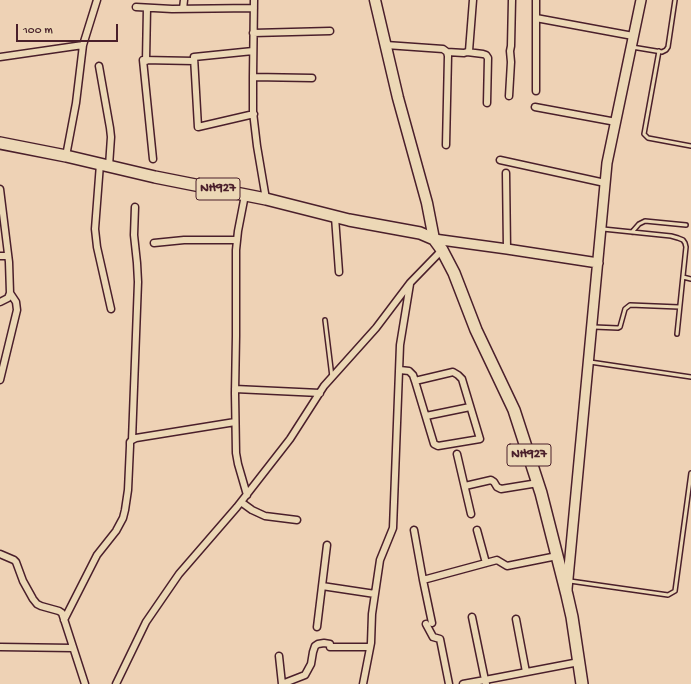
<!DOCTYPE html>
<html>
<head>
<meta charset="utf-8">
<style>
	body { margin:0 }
	#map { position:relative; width:691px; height:684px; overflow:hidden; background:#eed2b5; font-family:"Gochi Hand",sans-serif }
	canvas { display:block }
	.scale { position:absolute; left:16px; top:24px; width:102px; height:18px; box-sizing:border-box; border:2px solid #4a1f2b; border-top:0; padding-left:5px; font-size:12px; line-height:14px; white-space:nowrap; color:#4a1f2b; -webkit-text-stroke:3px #ecd8b6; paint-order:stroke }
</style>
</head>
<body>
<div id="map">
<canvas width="691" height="684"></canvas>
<div class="scale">100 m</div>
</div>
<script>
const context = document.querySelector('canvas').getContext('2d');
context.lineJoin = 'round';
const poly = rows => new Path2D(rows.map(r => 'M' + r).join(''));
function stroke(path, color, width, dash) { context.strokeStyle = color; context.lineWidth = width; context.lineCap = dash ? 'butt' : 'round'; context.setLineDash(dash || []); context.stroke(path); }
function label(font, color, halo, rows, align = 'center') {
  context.font = font + ' "Gochi Hand",sans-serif'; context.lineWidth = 4; context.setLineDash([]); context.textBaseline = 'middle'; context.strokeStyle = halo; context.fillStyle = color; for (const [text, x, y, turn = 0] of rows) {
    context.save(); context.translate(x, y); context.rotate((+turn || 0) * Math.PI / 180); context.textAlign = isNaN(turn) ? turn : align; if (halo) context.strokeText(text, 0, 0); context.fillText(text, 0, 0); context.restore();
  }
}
const service = poly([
	[632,47,662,52,666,50,668,47,675,0],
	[659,51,644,134,648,138,691,146],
	[603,229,671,236,678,238,683,240,685,243,686,247,677,334],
	[632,232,639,224,645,221,686,225],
	[683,277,691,279],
	[325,320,332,377],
	[594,327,618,328,620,327,625,309,630,305,679,307],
	[590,362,691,377],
	[570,581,668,595,675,591,691,473]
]);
const minor = poly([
	[254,0,253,77,253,112,257,146,266,199],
	[136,7,172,9,254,8],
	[183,9,184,0],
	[536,18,633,36],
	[253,33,330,31],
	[386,45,443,49,447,52,448,56,446,145],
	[253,51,194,57,198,127,254,114],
	[447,52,464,53,467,52,469,51,473,0],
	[467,52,483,54,486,55,488,58,487,103],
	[0,57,83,45],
	[146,61,147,8],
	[99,66,110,128,111,137,109,166],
	[253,77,312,78],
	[536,91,536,0],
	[509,96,511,62,510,51,511,46,512,0],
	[535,107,616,122],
	[66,156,76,103,83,45,97,0],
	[153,159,143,60,194,61],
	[500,160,605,183],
	[100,164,95,229,97,247,111,309],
	[506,173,507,249],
	[0,189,9,262,10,293,8,298,0,302],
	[245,195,238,231,236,250,236,336,235,393,236,453,238,464,247,495],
	[335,217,339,272],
	[154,243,184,240,237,240],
	[0,256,8,256],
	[400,370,409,371,413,375,415,381,434,444,438,446,480,439,462,379,458,375,453,372,415,381],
	[0,380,17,310,16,302,10,293],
	[235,389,320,393],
	[426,416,470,407],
	[132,440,138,282,137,263,134,235,135,207],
	[457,454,471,514],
	[465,486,491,480,494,482,497,487,501,489,538,483],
	[241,502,252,510,265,516,297,520],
	[414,530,423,580],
	[477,530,486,563],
	[0,554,14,560,16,562,23,581,33,599,37,604,41,606,59,611,62,613,85,684],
	[322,586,375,594],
	[472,617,485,680,579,662],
	[516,619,526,672],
	[64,620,97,555,116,531,123,518,125,510,128,490,130,446,130,442,132,440,136,438,235,422],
	[432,623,423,580,497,560,507,566,557,556],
	[426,624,433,637,440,639,449,684],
	[317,627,327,545],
	[0,647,73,648],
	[330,647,370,647],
	[279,656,282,684],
	[116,684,146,622,179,574,237,507,290,439,324,386,376,328,410,283,442,250],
	[282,684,305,675,311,664,313,652,315,646,318,644,324,643,330,644],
	[363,684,371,643,372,614,380,560,393,528,400,345,410,284],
	[463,684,485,680,486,684]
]);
const secondary = poly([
	[434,239,507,249,598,263],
	[567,589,607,163,641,0]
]);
const primary = poly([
	[375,0,398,98,427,203,434,239]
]);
const trunk = poly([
	[0,143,66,156,155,177,266,199,349,220,420,233,434,239,442,250,454,273,476,330,514,410,541,493,567,595,572,617,582,684]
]);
const shields = [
	[218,189,44],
	[529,455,44]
];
const shieldNames = [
	["NH927",218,189],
	["NH927",529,455]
];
stroke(service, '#4a1f2b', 6);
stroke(minor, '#4a1f2b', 9);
stroke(secondary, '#4a1f2b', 12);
stroke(primary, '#4a1f2b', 13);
stroke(trunk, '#4a1f2b', 14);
stroke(service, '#ecd8b6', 3);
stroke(minor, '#ecd8b6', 6);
stroke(secondary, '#ecd8b6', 9);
stroke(primary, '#ecd8b6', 10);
stroke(trunk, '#ecd8b6', 11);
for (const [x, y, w] of shields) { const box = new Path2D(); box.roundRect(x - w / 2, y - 11, w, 22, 3); context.fillStyle = '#ecd8b6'; context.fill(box); stroke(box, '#4a1f2b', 1); }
label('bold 13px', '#4a1f2b', null, shieldNames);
</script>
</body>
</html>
